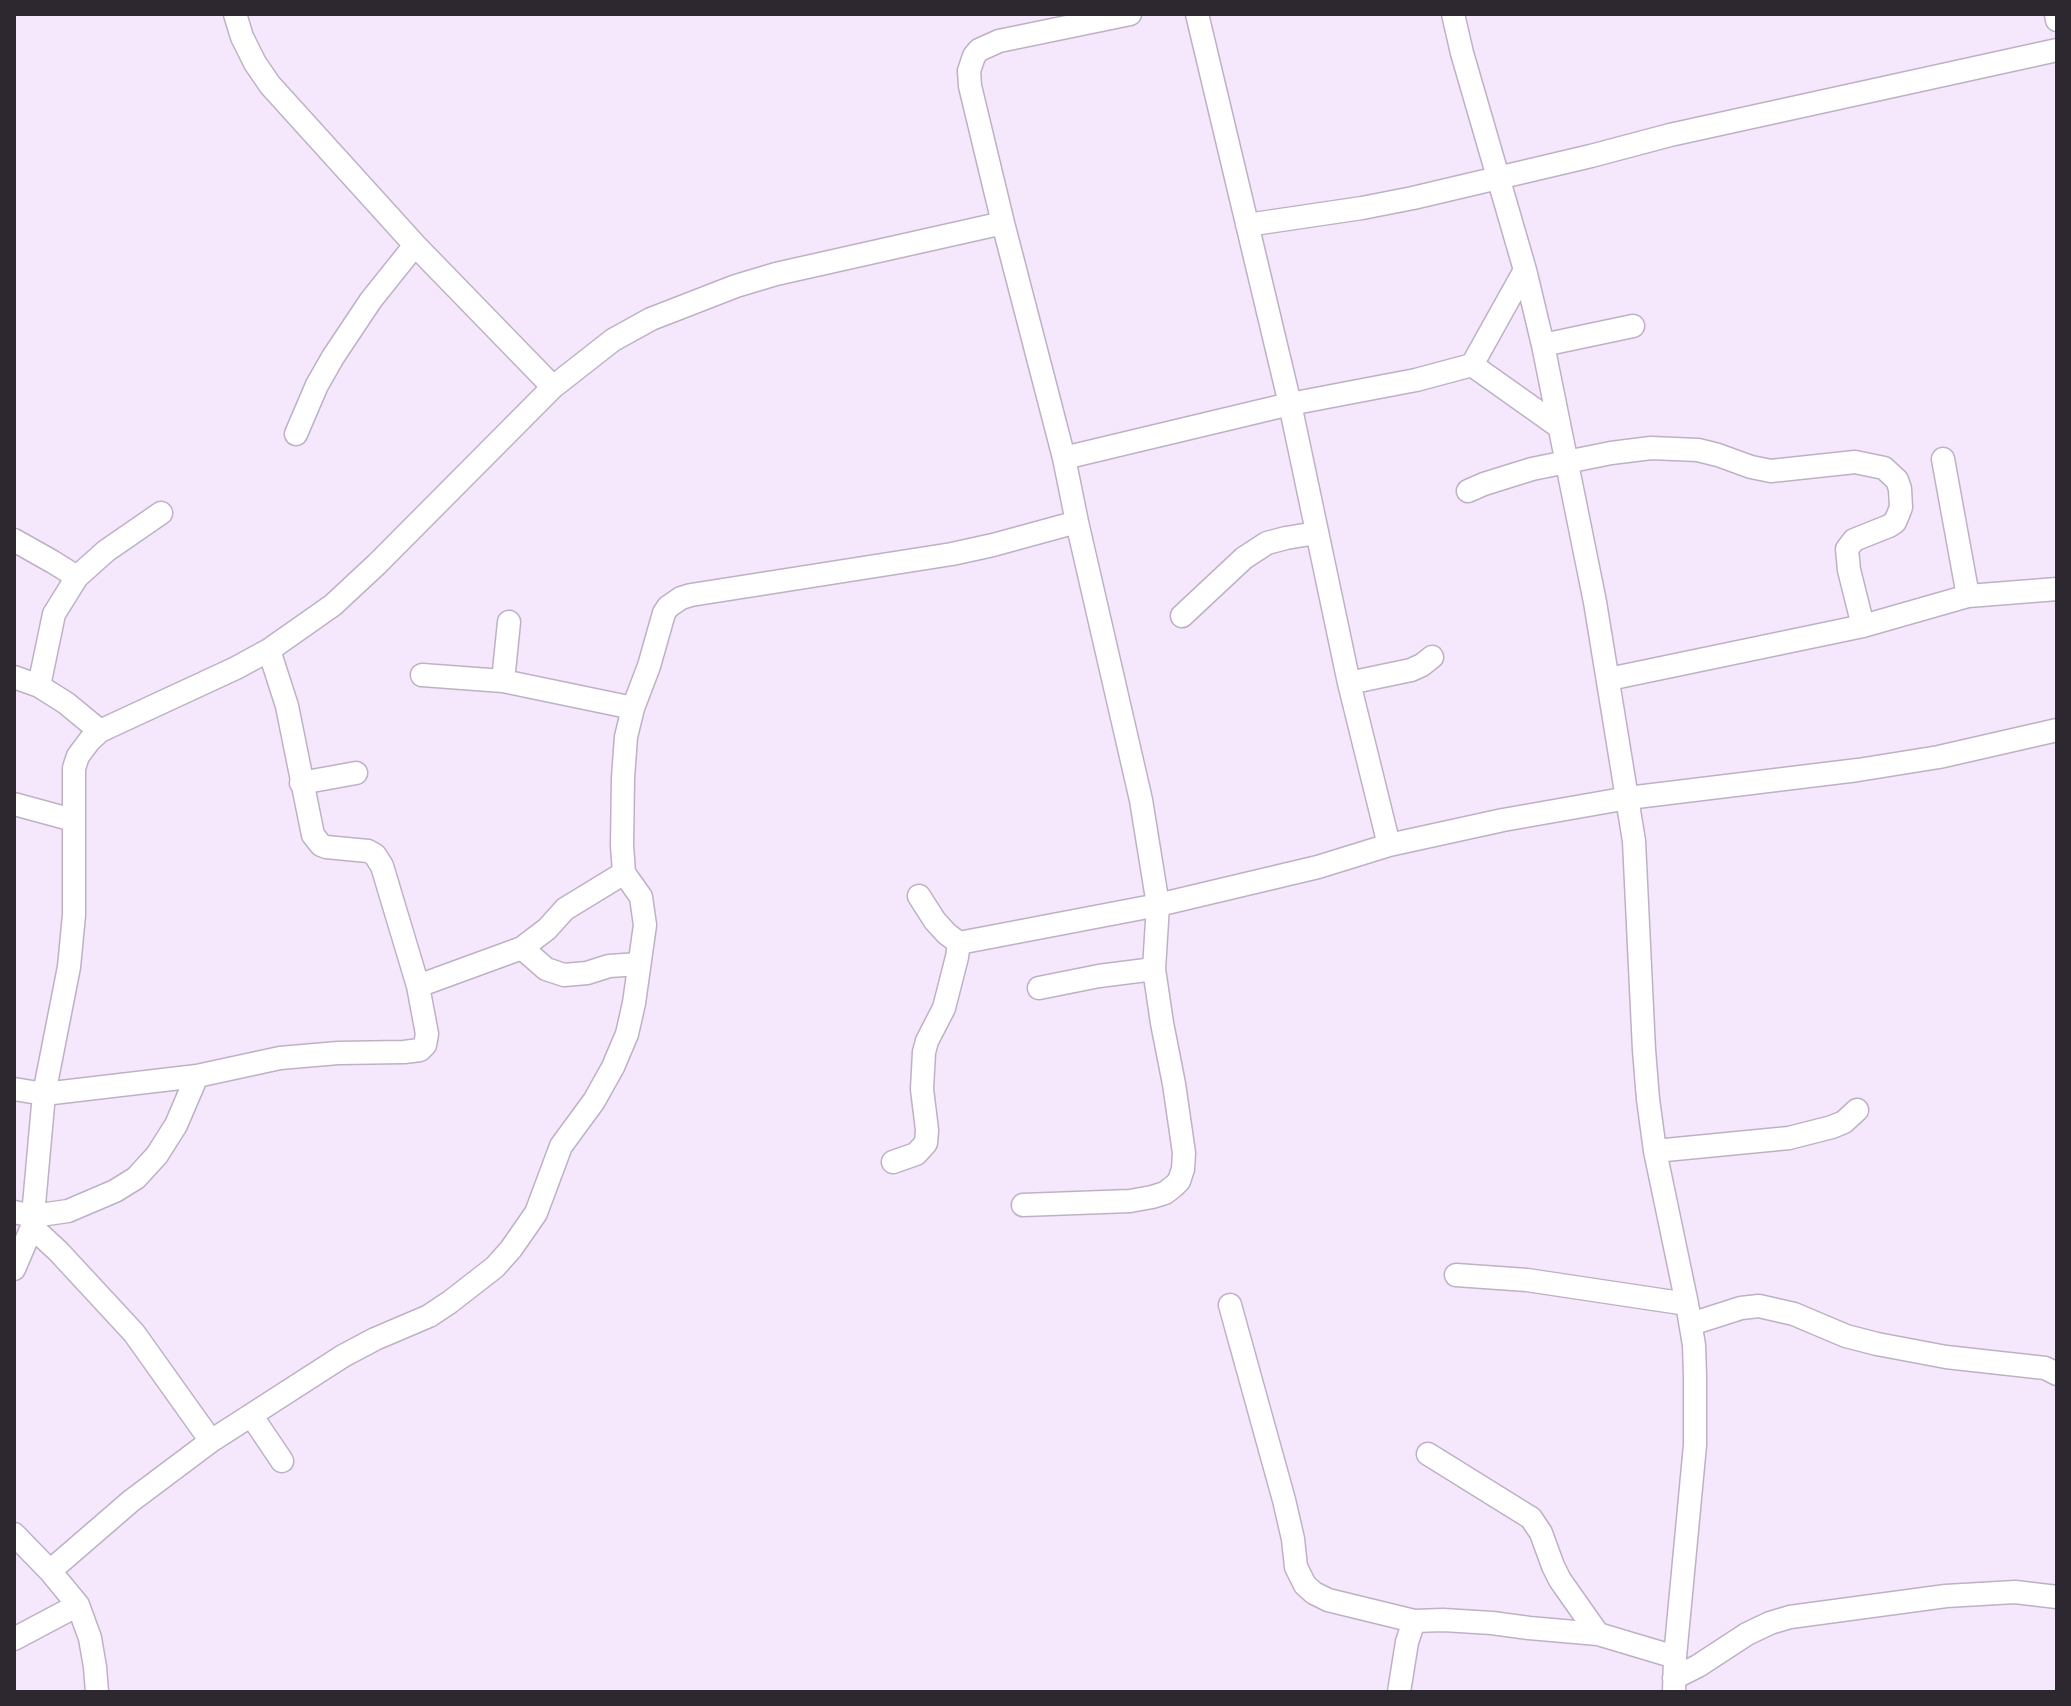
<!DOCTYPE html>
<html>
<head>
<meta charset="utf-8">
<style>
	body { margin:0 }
	#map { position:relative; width:2071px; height:1706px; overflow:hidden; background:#f5e8fd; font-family:Spectral,serif }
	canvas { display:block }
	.frame { position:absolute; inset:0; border:16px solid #2d2830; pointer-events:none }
</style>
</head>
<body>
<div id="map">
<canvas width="2071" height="1706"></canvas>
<div class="frame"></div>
</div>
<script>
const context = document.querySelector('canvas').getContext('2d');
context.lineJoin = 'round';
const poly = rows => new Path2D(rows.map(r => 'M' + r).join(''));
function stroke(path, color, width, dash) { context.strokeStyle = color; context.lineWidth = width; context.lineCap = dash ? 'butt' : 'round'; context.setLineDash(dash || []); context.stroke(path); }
const minor = poly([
	[235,14,242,37,255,63,270,85,415,245,553,387],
	[1197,14,1290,404,1349,683,1389,845],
	[1453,14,1462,53,1525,270,1543,345,1595,602,1634,841,1644,1050,1648,1099,1655,1151,1687,1304,1694,1345,1695,1375,1695,1445,1675,1657,1674,1692],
	[2056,14,2057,20],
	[1247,225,1362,208,1413,198,1591,156,1670,135,2057,50],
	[1543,345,1633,326],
	[1472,365,1525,270],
	[296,434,317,385,333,357,371,300,415,245],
	[1064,458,1290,404,1416,380,1472,365,1558,426],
	[1943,459,1968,596],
	[1468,491,1484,484,1532,469,1611,453,1651,448,1698,450,1718,455,1751,467,1771,471,1855,462,1884,468,1897,480,1900,489,1901,507,1898,515,1895,522,1889,526,1854,540,1847,549,1849,570,1863,626],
	[14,540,53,562,77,577,54,614,39,686],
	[77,577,106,551,161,513],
	[1182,616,1244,558,1267,543,1286,538,1316,533],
	[422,675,503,681,633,708],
	[14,677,39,686,66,703,100,731],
	[1609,679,1863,626,1968,596,2057,589],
	[503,681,509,622],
	[1349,683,1411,670,1422,665,1432,657],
	[301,783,356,773],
	[14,804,73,820],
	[919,896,935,921,947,934,959,943],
	[522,948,546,969,564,975,587,973,609,966,639,964],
	[418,986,522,948,547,929,565,909,624,873],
	[1039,988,1099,976,1154,969],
	[14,1089,44,1094,197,1076,280,1058,338,1053,404,1052,420,1050,425,1045,427,1034,418,986,382,866,375,855,368,851,326,847,321,845,313,835,287,706,269,650],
	[1655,1151,1789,1138,1832,1127,1844,1122,1857,1110],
	[893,1162,916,1154,926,1143,927,1130,922,1089,924,1052,927,1041,944,1008,957,957,959,943,1158,905,1318,867,1389,845,1503,820,1628,798,1858,770,1939,757,2057,730],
	[1023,1205,1130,1201,1152,1197,1165,1193,1174,1186,1179,1181,1183,1169,1184,1153,1174,1084,1162,1023,1154,969,1158,905,1141,800,1077,522,1064,458,1003,223,970,86,969,71,974,56,979,50,999,41,1130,14],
	[14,1212,33,1216,68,1211,115,1191,136,1178,157,1155,176,1125,197,1076],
	[32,1227,58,1251,134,1333,211,1441],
	[14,1269,32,1227,44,1094,69,967,74,915,74,768,78,756,90,740,100,731,236,668,269,650,333,605,377,564,553,387,613,340,651,319,736,286,776,274,1003,223],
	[1456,1275,1527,1280,1687,1304],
	[1230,1305,1284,1500,1293,1539,1296,1567,1305,1585,1314,1593,1328,1600,1414,1621,1443,1620,1492,1623,1529,1628,1598,1634,1675,1657],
	[1691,1324,1741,1308,1759,1306,1794,1314,1846,1336,1877,1344,1946,1357,2045,1368,2057,1374],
	[251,1415,282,1461],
	[1428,1454,1531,1518,1541,1533,1553,1566,1560,1580,1598,1634],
	[14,1534,50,1571,78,1605,90,1638,95,1667,97,1692],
	[50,1571,131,1501,211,1441,343,1356,375,1339,429,1316,450,1302,495,1267,511,1249,536,1213,561,1146,594,1101,613,1067,627,1034,634,1003,645,925,641,897,624,873,622,845,623,778,626,737,633,708,649,666,664,613,668,607,681,598,691,595,952,554,993,545,1077,522],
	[14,1639,78,1605],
	[1674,1678,1698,1666,1747,1634,1770,1623,1790,1617,1946,1596,2015,1592,2057,1597],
	[1399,1692,1407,1642,1414,1621]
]);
stroke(minor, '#beb1c6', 25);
stroke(minor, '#fff', 22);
</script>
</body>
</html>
